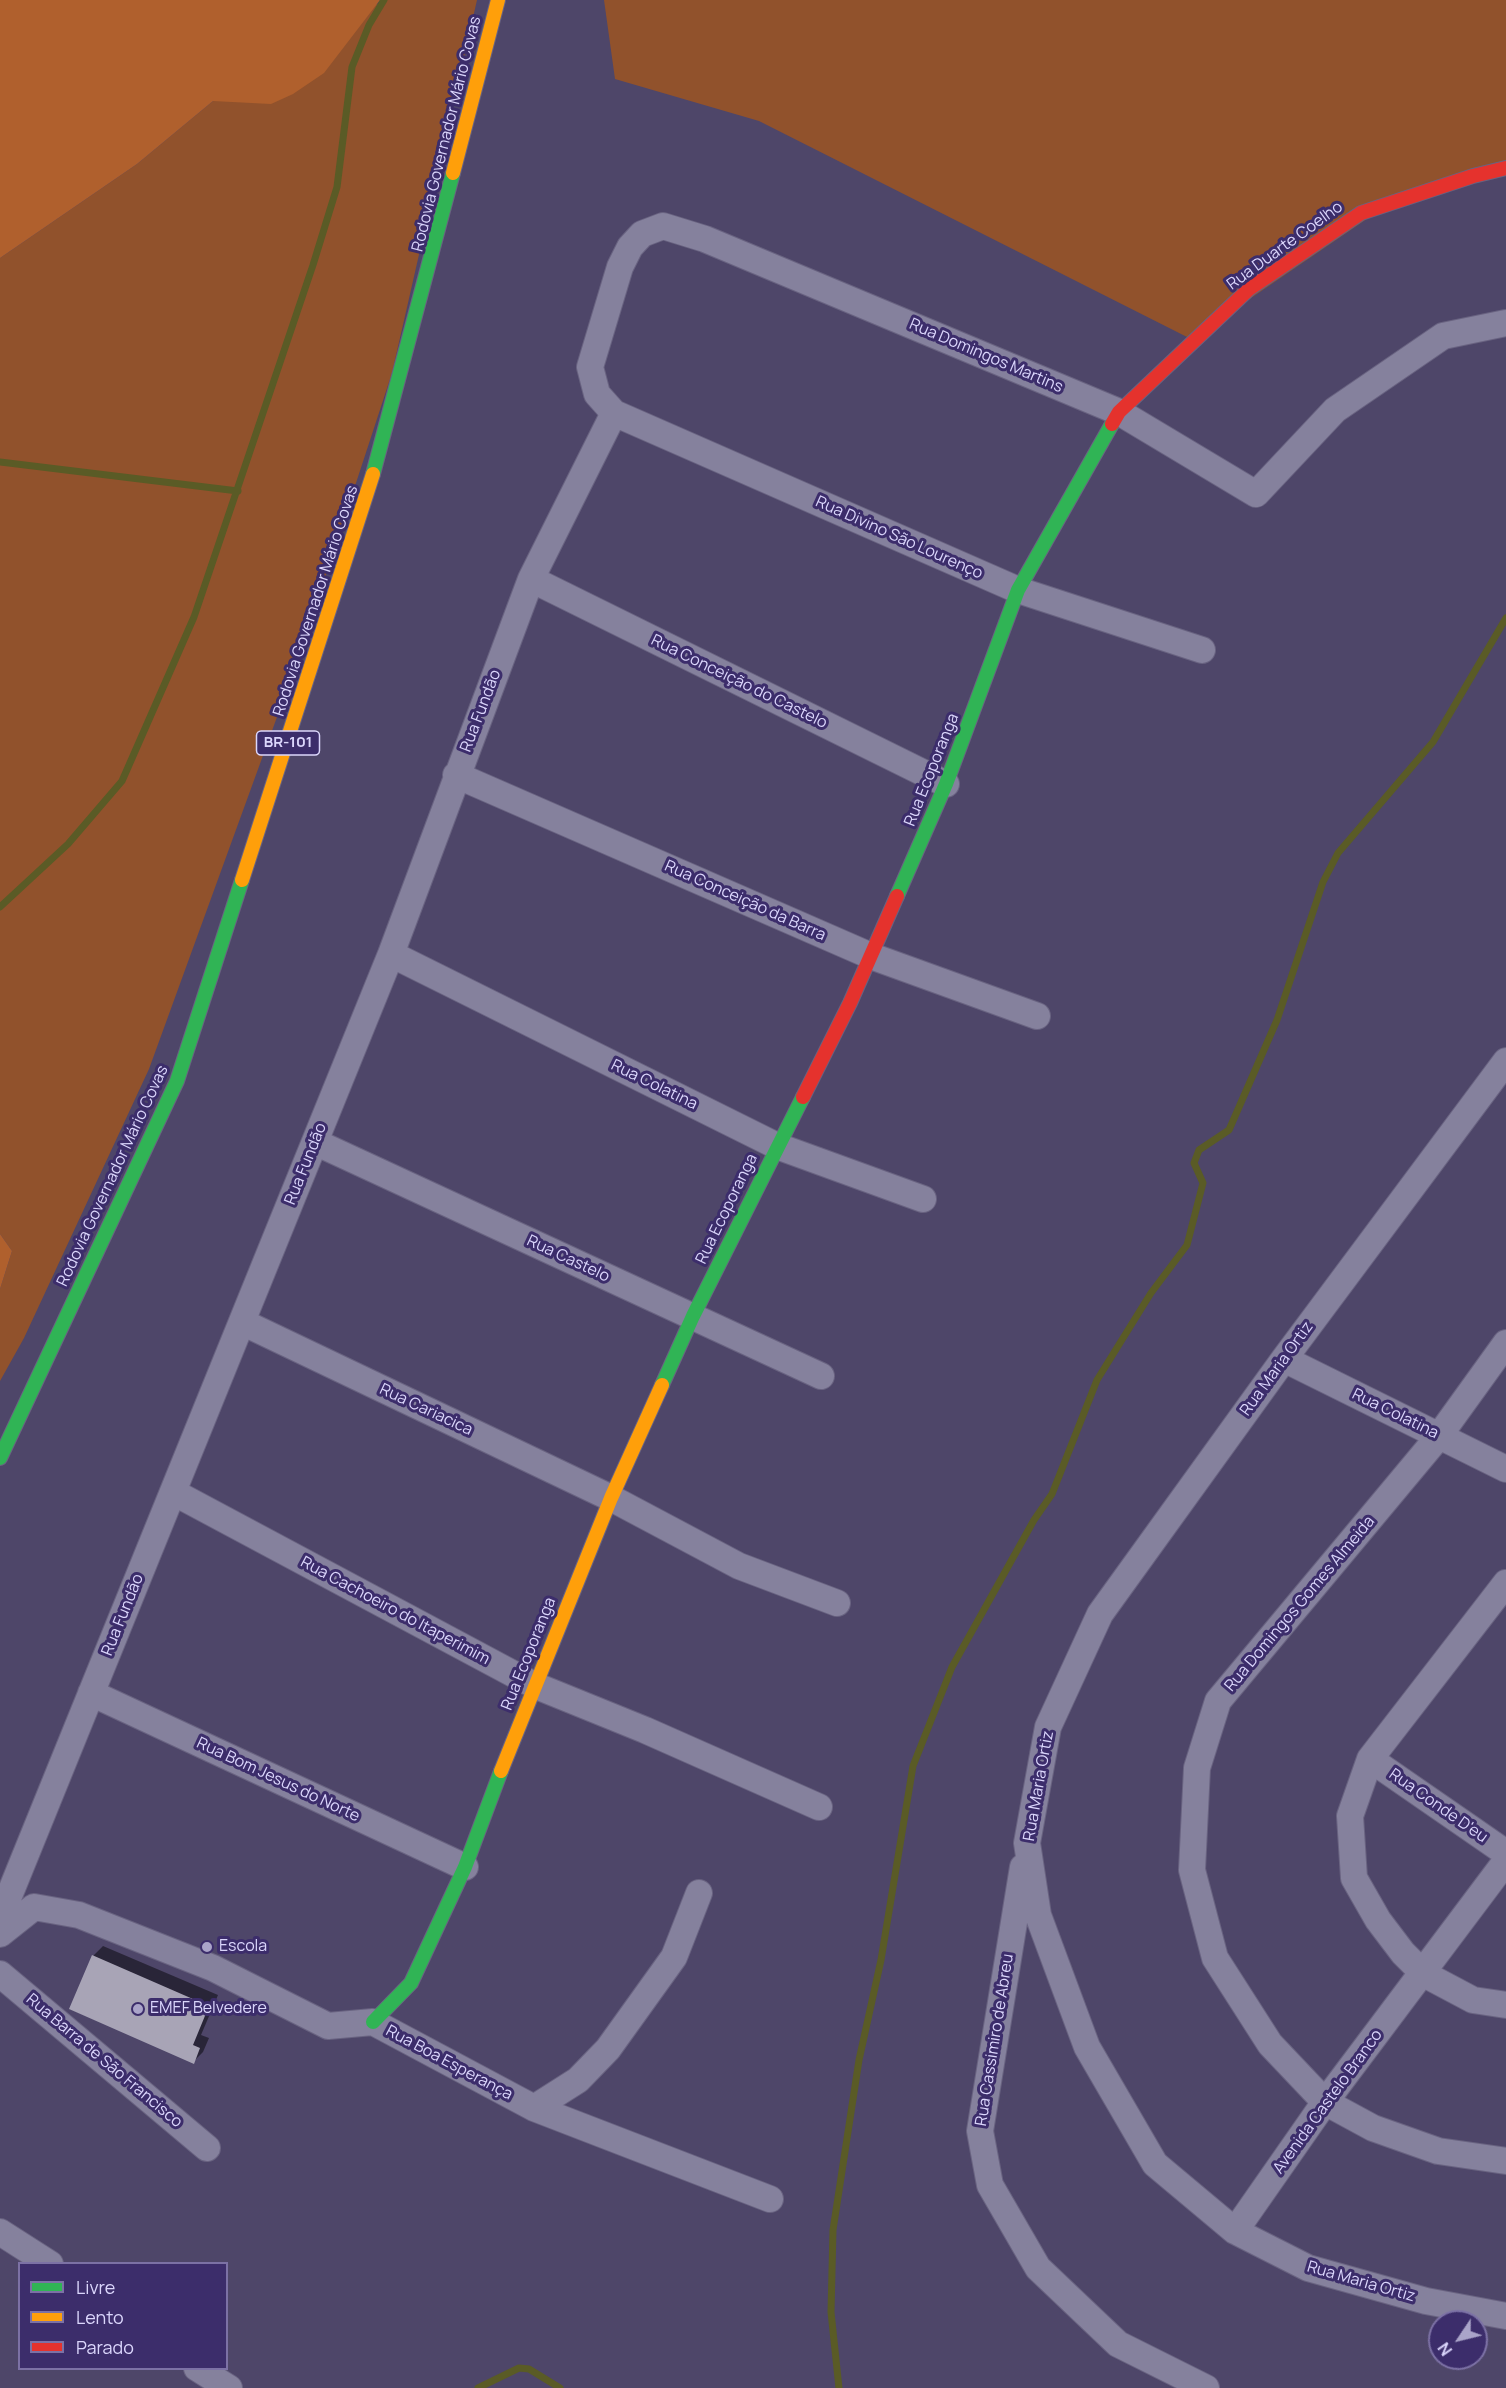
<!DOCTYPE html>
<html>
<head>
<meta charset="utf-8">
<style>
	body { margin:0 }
	#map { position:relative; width:1506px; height:2388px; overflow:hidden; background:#4e4669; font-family:Manrope,sans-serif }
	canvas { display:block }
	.legend { position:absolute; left:18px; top:2262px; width:210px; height:108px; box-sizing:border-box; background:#3c2d6b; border:2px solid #7c71a5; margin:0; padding:8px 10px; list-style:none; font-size:18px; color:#dbd6fc }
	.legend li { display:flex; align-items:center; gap:12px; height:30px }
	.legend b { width:30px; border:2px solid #7c71a5 }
	.north { position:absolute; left:1428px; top:2310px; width:60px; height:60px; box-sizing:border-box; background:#3c2d6b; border:2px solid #7c71a5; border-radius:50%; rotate:235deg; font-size:16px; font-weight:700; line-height:24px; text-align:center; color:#dbd6fc }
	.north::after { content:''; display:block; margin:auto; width:21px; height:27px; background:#aaa4c9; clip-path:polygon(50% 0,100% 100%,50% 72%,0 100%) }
</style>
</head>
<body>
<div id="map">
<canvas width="1506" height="2388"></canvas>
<ul class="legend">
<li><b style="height:8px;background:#30b455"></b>Livre</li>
<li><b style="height:8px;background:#ff9f0a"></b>Lento</li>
<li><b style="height:8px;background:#e5322d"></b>Parado</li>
</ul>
<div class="north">N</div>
</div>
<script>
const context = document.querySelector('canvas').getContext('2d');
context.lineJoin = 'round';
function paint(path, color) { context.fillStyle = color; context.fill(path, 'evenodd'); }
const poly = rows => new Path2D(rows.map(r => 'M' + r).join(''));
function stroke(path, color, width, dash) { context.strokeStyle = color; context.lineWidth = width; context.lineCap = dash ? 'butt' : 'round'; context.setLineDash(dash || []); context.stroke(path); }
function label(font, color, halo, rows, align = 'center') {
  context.font = font + ' Manrope,sans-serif'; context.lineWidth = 6; context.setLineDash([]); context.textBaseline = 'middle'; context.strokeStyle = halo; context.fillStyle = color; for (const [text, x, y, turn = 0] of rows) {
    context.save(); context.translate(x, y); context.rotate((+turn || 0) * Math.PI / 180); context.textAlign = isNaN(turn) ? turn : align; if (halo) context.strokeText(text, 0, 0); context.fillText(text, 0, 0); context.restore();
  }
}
const green = poly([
	[380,0,477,0,392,373,301,651,149,1069,24,1338,0,1381,0,1289,12,1251,0,1234,0,258,137,164,213,101,379,3],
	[604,0,1506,0,1506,169,1399,197,1191,339,759,121,615,79]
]);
const forest = poly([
	[0,0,380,0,324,73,293,94,271,104,213,101,137,164,0,258],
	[0,1234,12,1251,0,1289]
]);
const shadow = poly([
	[103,1946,218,1995,201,2035,209,2038,203,2052,193,2062,70,2009,94,1955]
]);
const stream = poly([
	[0,462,238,491],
	[0,907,68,844,122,781,194,617,313,265,337,187,352,67,369,25,384,0],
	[478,2388,519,2368,529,2369,560,2388],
	[839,2388,831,2312,833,2230,859,2060,881,1960,913,1766,952,1667,1034,1520,1052,1494,1097,1380,1151,1293,1187,1245,1203,1183,1194,1163,1199,1150,1229,1130,1277,1020,1323,882,1338,853,1433,742,1506,618]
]);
const building = poly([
	[92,1955,209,2006,193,2045,200,2048,194,2064,69,2009]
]);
const street = poly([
	[531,579,946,784],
	[1202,650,1018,590,614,413,597,394,590,367,620,267,630,247,642,234,663,226,705,239,1119,412,1256,494,1335,410,1443,336,1506,323],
	[456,775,871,956,1037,1016],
	[391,954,777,1146,923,1199],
	[1506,1061,1284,1359,1100,1614,1048,1727,1027,1843,1038,1915,1087,2047,1155,2164,1235,2231,1308,2268,1426,2301,1506,2316],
	[315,1142,821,1376],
	[242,1322,611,1498,739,1566,837,1603],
	[1506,1343,1439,1436,1218,1701,1197,1768,1192,1870,1215,1958,1270,2044,1325,2102,1373,2128,1438,2151,1506,2161],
	[1284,1359,1506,1469],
	[173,1492,534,1685,645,1730,819,1807],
	[1506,1583,1370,1759,1350,1816,1354,1878,1378,1920,1403,1953,1424,1974,1473,2000,1506,2005],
	[91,1693,465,1867],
	[1370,1759,1506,1853],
	[1023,1867,980,2131,990,2185,1038,2268,1118,2344,1206,2388],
	[0,1918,391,954,531,579,614,413],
	[0,1934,34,1907,79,1915,213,1968,328,2026,373,2022,534,2108,770,2199],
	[0,1974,207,2148],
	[534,2108,578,2080,608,2049,674,1957,699,1893],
	[1235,2231,1325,2102,1506,1861],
	[0,2232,50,2264],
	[197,2368,229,2388]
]);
const fast = poly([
	[373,474,453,173],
	[897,896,946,784,1018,590,1112,424],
	[662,1385,693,1316,803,1097],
	[0,1458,177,1081,242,880],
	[373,2022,411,1983,465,1867,501,1771]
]);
const slow = poly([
	[453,173,498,0],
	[242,880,373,474],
	[501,1771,611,1498,662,1385]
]);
const jam = poly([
	[1112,424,1119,412,1249,289,1361,213,1473,176,1506,168],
	[803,1097,850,1003,897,896]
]);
const markers = [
	[207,1947,6,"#aaa4c9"],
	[138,2009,6,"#aaa4c9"]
];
const shields = [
	[288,743,63]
];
const shieldNames = [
	["BR-101",288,743]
];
const streetNames = [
	["Rodovia Governador Mário Covas",447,134,-76],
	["Rua Duarte Coelho",1285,246,-36],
	["Rua Domingos Martins",986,356,23],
	["Rua Divino São Lourenço",899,538,24],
	["Rodovia Governador Mário Covas",316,601,-72],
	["Rua Conceição do Castelo",739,682,26],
	["Rua Fundão",481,711,-69],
	["Rua Ecoporanga",932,770,-68],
	["Rua Conceição da Barra",745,901,24],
	["Rua Colatina",654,1085,26],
	["Rua Fundão",306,1164,-68],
	["Rodovia Governador Mário Covas",113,1176,-65],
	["Rua Ecoporanga",727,1209,-64],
	["Rua Castelo",568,1259,25],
	["Rua Maria Ortiz",1277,1369,-54],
	["Rua Cariacica",426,1410,25],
	["Rua Colatina",1395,1414,26],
	["Rua Domingos Gomes Almeida",1300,1604,-50],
	["Rua Cachoeiro do Itaperimim",395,1611,28],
	["Rua Fundão",123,1615,-68],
	["Rua Ecoporanga",529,1654,-68],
	["Rua Bom Jesus do Norte",278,1780,25],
	["Rua Maria Ortiz",1039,1786,-80],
	["Rua Conde D'eu",1438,1806,35],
	["Rua Cassimiro de Abreu",995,2040,-81],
	["Rua Barra de São Francisco",104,2061,40],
	["Rua Boa Esperança",449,2063,28],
	["Avenida Castelo Branco",1328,2102,-54],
	["Rua Maria Ortiz",1361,2282,16]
];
const poiNames = [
	["Escola",219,1947],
	["EMEF Belvedere",150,2009]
];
paint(green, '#91522c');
paint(forest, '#b0602d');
paint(shadow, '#0007');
stroke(stream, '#5a5b26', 7);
paint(building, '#a8a4b6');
stroke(street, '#696381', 28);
stroke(fast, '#696381', 16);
stroke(slow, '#696381', 16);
stroke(jam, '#696381', 16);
stroke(street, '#85819d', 26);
stroke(fast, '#30b455', 14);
stroke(slow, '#ff9f0a', 14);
stroke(jam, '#e5322d', 14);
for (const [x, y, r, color] of markers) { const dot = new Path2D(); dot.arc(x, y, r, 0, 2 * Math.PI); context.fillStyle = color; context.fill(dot); stroke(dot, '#3c2d6b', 2); }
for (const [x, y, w] of shields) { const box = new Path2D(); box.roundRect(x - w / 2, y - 12, w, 24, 4.5); context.fillStyle = '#3c2d6b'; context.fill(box); stroke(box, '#dbd6fc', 1.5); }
label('bold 15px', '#dbd6fc', null, shieldNames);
label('16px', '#dbd6fc', '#3c2d6b', streetNames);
label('16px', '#dbd6fc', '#3c2d6b', poiNames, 'left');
</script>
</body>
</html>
